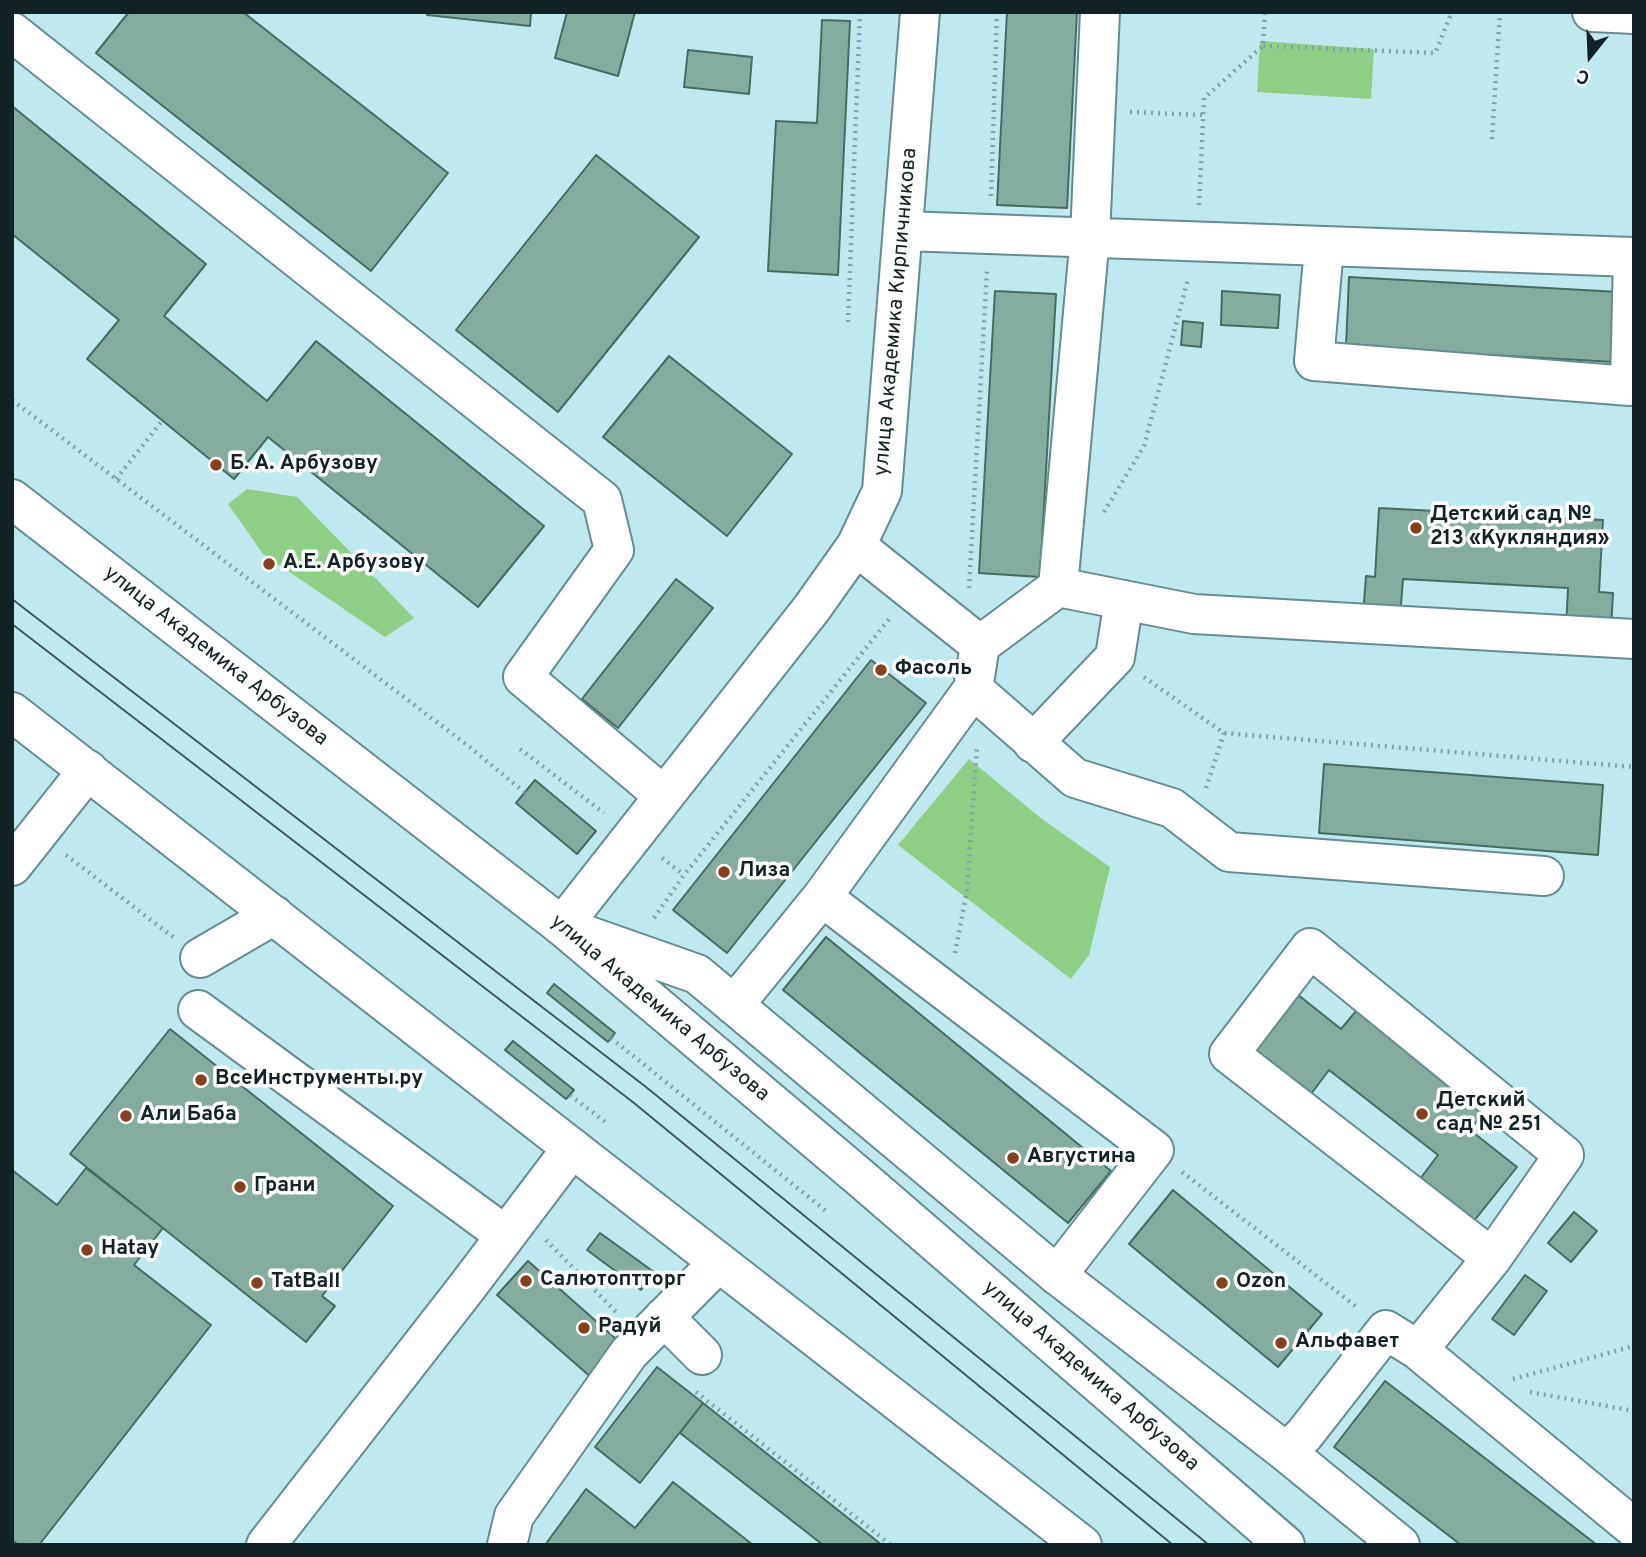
<!DOCTYPE html>
<html>
<head>
<meta charset="utf-8">
<style>
	body { margin:0 }
	#map { position:relative; width:1646px; height:1557px; overflow:hidden; background:#bfe9ef; font-family:Overpass,sans-serif }
	canvas { display:block }
	.frame { position:absolute; inset:0; border:14px solid #132325; pointer-events:none }
	.north { position:absolute; left:1555px; top:21px; width:70px; height:70px; -webkit-text-stroke:5px #fff; paint-order:stroke; rotate:198deg; font-size:19px; font-weight:700; line-height:28px; text-align:center; color:#132325 }
	.north::after { content:''; display:block; margin:auto; width:24px; height:32px; background:#132325; clip-path:polygon(50% 0,100% 100%,50% 72%,0 100%) }
</style>
</head>
<body>
<div id="map">
<canvas width="1646" height="1557"></canvas>
<div class="frame"></div>
<div class="north">С</div>
</div>
<script>
const context = document.querySelector('canvas').getContext('2d');
context.lineJoin = 'round';
function paint(path, color) { context.fillStyle = color; context.fill(path, 'evenodd'); }
const poly = rows => new Path2D(rows.map(r => 'M' + r).join(''));
function stroke(path, color, width, dash) { context.strokeStyle = color; context.lineWidth = width; context.lineCap = dash ? 'butt' : 'round'; context.setLineDash(dash || []); context.stroke(path); }
function label(font, color, halo, rows, align = 'center') {
  context.font = font + ' Overpass,sans-serif'; context.lineWidth = 7; context.setLineDash([]); context.textBaseline = 'middle'; context.strokeStyle = halo; context.fillStyle = color; for (const [text, x, y, turn = 0] of rows) {
    context.save(); context.translate(x, y); context.rotate((+turn || 0) * Math.PI / 180); context.textAlign = isNaN(turn) ? turn : align; if (halo) context.strokeText(text, 0, 0); context.fillText(text, 0, 0); context.restore();
  }
}
const green = poly([
	[1260,41,1374,49,1371,99,1257,92],
	[247,489,297,497,414,618,385,637,263,554,228,504],
	[969,759,1042,819,1110,867,1089,955,1071,979,898,845]
]);
const building = poly([
	[129,12,243,12,448,173,371,271,96,53,129,12],
	[427,12,531,12,530,26,427,15,427,12],
	[567,12,635,12,618,76,555,58,567,12],
	[1007,12,1077,12,1067,208,997,205,1007,12],
	[822,20,850,21,838,275,768,271,776,121,817,123,822,20],
	[688,50,752,57,749,94,684,87,688,50],
	[12,106,206,264,164,316,267,401,316,341,544,526,478,607,268,437,234,479,87,359,119,320,12,234,12,106],
	[596,155,699,237,558,412,456,330,596,155],
	[1349,277,1619,292,1615,362,1346,347,1349,277],
	[995,291,1056,294,1040,577,979,573,995,291],
	[1222,291,1280,295,1278,328,1221,325,1222,291],
	[1183,321,1203,323,1201,347,1181,345,1183,321],
	[669,356,792,454,727,536,603,437,669,356],
	[1379,508,1603,520,1599,592,1613,593,1611,630,1566,628,1568,588,1403,579,1400,617,1363,615,1366,576,1375,577,1379,508],
	[676,579,713,608,618,728,582,699,676,579],
	[871,660,926,703,727,953,673,910,871,660],
	[1324,764,1603,785,1598,855,1319,833,1324,764],
	[535,780,596,831,577,854,516,803,535,780],
	[826,937,1111,1171,1068,1223,783,990,826,937],
	[554,984,615,1033,608,1042,547,993,554,984],
	[1297,994,1341,1029,1362,1004,1490,1104,1470,1130,1517,1167,1474,1221,1420,1179,1438,1155,1329,1070,1311,1094,1254,1049,1297,994],
	[170,1029,393,1206,322,1296,335,1306,306,1342,70,1154,170,1029],
	[513,1041,574,1090,566,1099,505,1050,513,1041],
	[86,1168,163,1228,134,1265,211,1325,39,1545,19,1545,12,1540,12,1170,57,1205,86,1168],
	[1173,1190,1322,1314,1278,1367,1129,1244,1173,1190],
	[1574,1212,1597,1231,1571,1262,1548,1243,1574,1212],
	[600,1233,654,1272,641,1290,587,1250,600,1233],
	[528,1261,623,1345,593,1379,497,1295,528,1261],
	[1525,1275,1547,1291,1514,1335,1492,1319,1525,1275],
	[657,1367,703,1403,640,1483,595,1447,657,1367],
	[1385,1381,1428,1414,1597,1545,1461,1545,1334,1447,1385,1381],
	[703,1403,882,1545,823,1545,680,1433,703,1403],
	[673,1482,753,1545,545,1545,586,1489,635,1528,673,1482]
]);
const path = poly([
	[1263,46,1435,53,1452,12],
	[1130,112,1203,115],
	[1492,139,1500,12],
	[991,196,997,12],
	[1199,205,1204,98,1263,46,1265,12],
	[848,322,860,12],
	[12,400,471,748,525,793],
	[116,479,162,421],
	[1104,512,1144,446,1188,279],
	[969,588,987,271],
	[1144,677,1224,733,1634,767],
	[520,749,604,813],
	[1206,788,1224,733],
	[66,855,173,937],
	[662,858,684,875],
	[654,918,684,875,890,618],
	[955,953,967,890,977,747],
	[611,1038,826,1211],
	[570,1095,608,1124],
	[1182,1172,1358,1308],
	[546,1240,618,1314],
	[1513,1379,1634,1346],
	[696,1392,891,1545],
	[1530,1392,1634,1411]
]);
const minor = poly([
	[1592,12,1634,14],
	[12,32,602,500,614,550,523,677,664,796],
	[904,231,1633,257,1630,386,1314,361,1324,247],
	[856,546,980,645],
	[1058,587,1194,614,1634,639],
	[973,689,1075,778,1172,808,1229,852,1544,876],
	[1033,743,1115,657,1124,600],
	[12,866,88,770],
	[822,897,1154,1150,1057,1275],
	[562,926,812,608,856,546,882,491,920,12],
	[200,958,274,915],
	[734,1005,822,897,973,689,980,645,1058,587,1090,236,1100,12],
	[198,1010,505,1235],
	[664,1317,702,1355],
	[1418,1350,1492,1258,1564,1155,1310,948,1229,1054,1492,1258],
	[1286,1452,1304,1435,1386,1330,1418,1350,1634,1528],
	[266,1545,467,1287,572,1148],
	[507,1545,514,1516,629,1353,718,1263]
]);
const major = poly([
	[12,499,562,926,863,1180,1285,1545],
	[12,712,1082,1545],
	[586,935,697,974,1057,1275,1286,1452,1400,1545]
]);
const tram = poly([
	[12,599,646,1087,1209,1545],
	[12,624,634,1103,1173,1545]
]);
const markers = [
	[216,465,7,"#87401f"],
	[1416,528,7,"#87401f"],
	[269,564,7,"#87401f"],
	[881,670,7,"#87401f"],
	[724,872,7,"#87401f"],
	[201,1080,7,"#87401f"],
	[1422,1114,7,"#87401f"],
	[126,1116,7,"#87401f"],
	[1013,1158,7,"#87401f"],
	[240,1187,7,"#87401f"],
	[87,1250,7,"#87401f"],
	[526,1281,7,"#87401f"],
	[257,1283,7,"#87401f"],
	[1222,1283,7,"#87401f"],
	[584,1328,7,"#87401f"],
	[1281,1343,7,"#87401f"]
];
const streetNames = [
	["улица Академика Кирпичникова",897,312,-85],
	["улица Академика Арбузова",215,657,38],
	["улица Академика Арбузова",659,1009,40],
	["улица Академика Арбузова",1090,1377,41]
];
const poiNames = [
	["Б. А. Арбузову",230,465],
	["Детский сад №",1430,516],
	["213 «Кукляндия»",1430,540],
	["А.Е. Арбузову",283,564],
	["Фасоль",895,670],
	["Лиза",738,872],
	["ВсеИнструменты.ру",215,1080],
	["Детский",1436,1102],
	["сад № 251",1436,1126],
	["Али Баба",140,1116],
	["Августина",1027,1158],
	["Грани",254,1187],
	["Hatay",101,1250],
	["Салютоптторг",540,1281],
	["TatBall",271,1283],
	["Ozon",1236,1283],
	["Радуй",598,1328],
	["Альфавет",1295,1343]
];
paint(green, '#8ecf86');
paint(building, '#86ab9f');
stroke(building, '#486b61', 2);
stroke(minor, '#668c92', 42);
stroke(major, '#668c92', 42);
stroke(path, '#81a2a6', 4.5, [2, 5]);
stroke(minor, '#fff', 38);
stroke(major, '#fff', 38);
stroke(tram, '#41585b', 2);
for (const [x, y, r, color] of markers) { const dot = new Path2D(); dot.arc(x, y, r, 0, 2 * Math.PI); context.fillStyle = color; context.fill(dot); stroke(dot, '#fff', 2.5); }
label('21px', '#132325', '#fff', streetNames);
label('bold 21px', '#132325', '#fff', poiNames, 'left');
</script>
</body>
</html>
